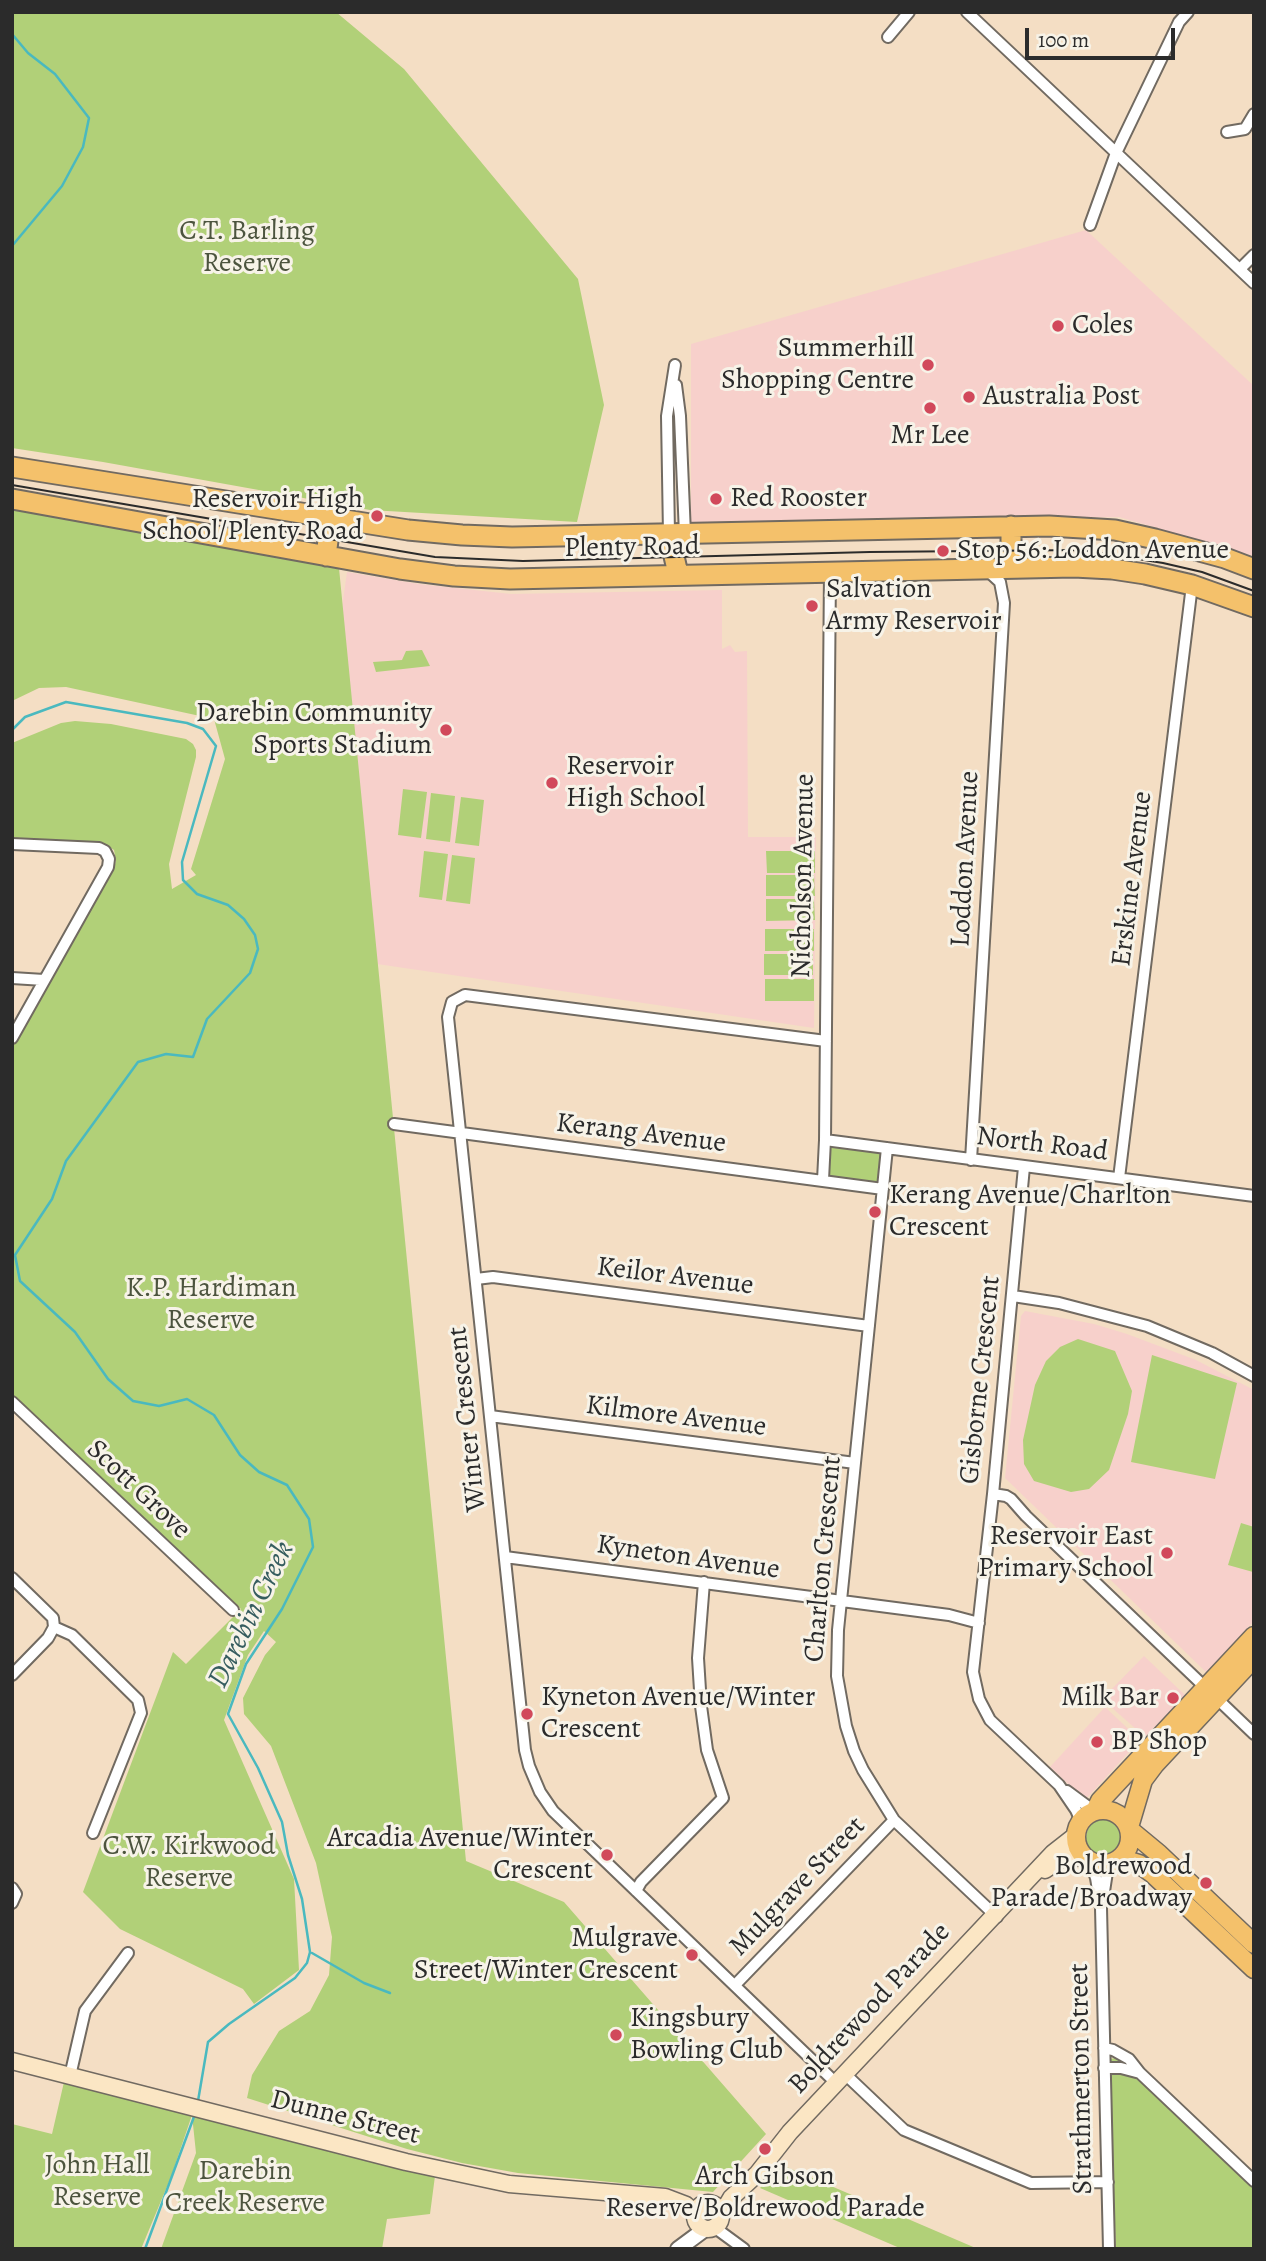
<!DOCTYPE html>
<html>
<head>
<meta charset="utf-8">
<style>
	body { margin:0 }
	#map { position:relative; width:1266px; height:2261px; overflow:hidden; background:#f4dec4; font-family:Alegreya,serif }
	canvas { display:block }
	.frame { position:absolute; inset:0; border:14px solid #2b2b2b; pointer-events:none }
	.scale { position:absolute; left:1025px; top:28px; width:150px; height:32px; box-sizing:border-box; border:4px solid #2b2b2b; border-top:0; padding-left:9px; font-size:21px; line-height:24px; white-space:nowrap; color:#2b2b2b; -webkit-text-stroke:5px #f7f3e8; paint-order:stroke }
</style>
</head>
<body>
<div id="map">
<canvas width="1266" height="2261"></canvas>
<div class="frame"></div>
<div class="scale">100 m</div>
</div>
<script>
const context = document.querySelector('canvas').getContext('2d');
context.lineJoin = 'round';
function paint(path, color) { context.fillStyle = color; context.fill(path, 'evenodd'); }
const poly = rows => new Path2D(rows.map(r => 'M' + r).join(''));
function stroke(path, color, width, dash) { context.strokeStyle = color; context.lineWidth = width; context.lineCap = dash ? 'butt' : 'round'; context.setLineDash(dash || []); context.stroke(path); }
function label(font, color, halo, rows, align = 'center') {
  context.font = font + ' Alegreya,serif'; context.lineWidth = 6; context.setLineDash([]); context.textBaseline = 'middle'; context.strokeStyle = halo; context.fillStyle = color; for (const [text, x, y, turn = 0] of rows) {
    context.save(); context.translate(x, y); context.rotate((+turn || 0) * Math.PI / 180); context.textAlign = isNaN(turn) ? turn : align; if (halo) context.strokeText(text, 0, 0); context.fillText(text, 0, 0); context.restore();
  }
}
const built = poly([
	[1086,230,1254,386,1254,556,1119,517,691,525,691,344],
	[347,572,419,584,511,594,722,590,722,649,730,645,735,652,747,651,748,837,816,837,814,1028,377,964,326,723],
	[1025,1311,1094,1324,1127,1334,1196,1360,1254,1390,1254,1621,1206,1672,1005,1478,1021,1316],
	[1144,1656,1185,1695,1145,1737,1102,1699],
	[1105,1707,1140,1740,1085,1800,1050,1767]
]);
const green = poly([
	[12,12,336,12,404,69,578,279,604,405,577,522,370,510,103,462,12,448],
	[12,501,338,558,466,1861,564,1902,766,2134,713,2192,518,2173,462,2163,407,2149,247,2098,252,2075,279,2031,310,2011,329,1975,332,1937,316,1863,271,1746,244,1714,243,1698,265,1655,276,1642,264,1631,248,1655,224,1720,294,1879,299,1970,254,2004,243,1989,120,1929,83,1892,173,1652,186,1664,241,1609,12,1394,12,1048,113,871,116,861,114,850,103,843,12,839,12,743,61,723,75,721,111,724,186,739,193,744,196,750,196,757,169,864,172,889,196,875,191,869,225,759,214,719,66,687,39,688,12,701],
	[422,650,430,666,376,672,373,662,402,660,406,651],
	[403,789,427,792,421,838,398,835],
	[431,793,455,796,450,842,426,839],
	[461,797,484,800,479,846,455,843],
	[424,851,448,854,442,900,419,897],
	[766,851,815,851,815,873,767,873],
	[452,855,475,858,470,904,446,901],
	[766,875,814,875,815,896,766,896],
	[766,899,814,899,815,920,766,921],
	[765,929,814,929,814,951,765,951],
	[764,954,813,954,813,975,764,975],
	[765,979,814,979,814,1001,765,1001],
	[825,1140,887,1148,883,1189,823,1180],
	[1078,1339,1115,1351,1132,1391,1128,1414,1109,1470,1089,1489,1071,1492,1034,1481,1024,1464,1023,1440,1035,1385,1046,1361,1060,1347],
	[1152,1355,1237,1383,1215,1479,1131,1462],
	[1241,1523,1254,1527,1253,1572,1228,1565],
	'1086 1838a19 19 0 1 1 38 0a19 19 0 1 1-38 0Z',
	[1116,2058,1136,2073,1254,2187,1254,2249,1116,2249,1108,2059],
	[64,2082,435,2176,430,2214,387,2219,382,2249,161,2249,196,2153,192,2115,171,2177,141,2249,12,2249,12,2124,52,2134],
	[782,2165,978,2249,902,2249,760,2188]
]);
const stream = poly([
	[12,34,28,53,55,74,89,118,83,147,62,186,12,246],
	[12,730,25,717,66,702,187,723,203,729,216,746,182,862,183,880,197,894,228,905,244,919,255,935,258,949,250,973,207,1019,193,1057,166,1054,138,1062,66,1161,52,1199,15,1255,20,1281,75,1332,108,1379,133,1401,159,1406,187,1399,214,1415,240,1455,259,1472,287,1485,309,1519,313,1547,282,1609,246,1664,228,1714,258,1768,282,1822,288,1855,302,1899,310,1952,307,1963,295,1978,229,2024,208,2042,198,2101],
	[312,1953,364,1983,390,1993],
	[145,2249,195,2114]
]);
const minor = poly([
	[967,12,1254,283],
	[888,37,909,12],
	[1227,132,1245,129,1254,114],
	[1090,225,1116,153,1179,22,1188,12],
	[1240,269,1254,255],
	[676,385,680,416,685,534],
	[669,534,667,416,675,365],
	[12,844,99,848,105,851,109,859,108,867,12,1038],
	[12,978,44,980],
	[826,1041,465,995,452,1002,448,1017,525,1750,529,1766,540,1792,553,1811,836,2083],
	[394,1124,883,1189],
	[825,1140,1254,1196],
	[887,1148,838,1630,837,1676,846,1726,854,1751,863,1770,894,1820,997,1917],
	[971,1160,1004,603,1000,582,988,571],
	[1024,1167,993,1494,973,1672,979,1699,990,1720,1059,1785,1076,1810,1081,1821],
	[1119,1178,1192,585],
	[823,1180,825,1140,830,572],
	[476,1279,493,1277,869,1326],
	[1013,1296,1059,1303,1147,1326,1212,1353,1254,1376],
	[12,1402,233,1610],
	[490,1416,855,1463],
	[993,1494,1006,1496,1011,1499,1026,1516,1254,1734],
	[505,1557,949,1615,979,1623],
	[12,1578,53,1618,54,1627],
	[54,1627,72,1635,138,1700,141,1713,93,1833],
	[12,1675,48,1638,54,1627],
	[1067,1791,1094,1811],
	[1090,1861,1096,1878,1101,1908,1109,2249],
	[12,1888,16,1894,12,1903],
	[636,1891,641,1882,723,1798,707,1750,701,1706,698,1658,704,1582],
	[1103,1898,1107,1872,1111,1863],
	[735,1985,894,1820],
	[1104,2048,1113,2050,1129,2059,1140,2073,1254,2181],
	[1104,2068,1121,2068,1140,2073],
	[845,2074,904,2130,1031,2183,1108,2182],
	[70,2076,85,2011,128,1953],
	[714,2227,744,2249]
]);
const tertiary = poly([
	[678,2249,705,2229]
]);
const secondary = poly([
	[1045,1870,1061,1859,1085,1857],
	[12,2061,406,2162,509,2184,665,2197,686,2205,695,2213],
	'695 2216a13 13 0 1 1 26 0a13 13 0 1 1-26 0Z',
	[721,2215,731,2198,757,2174,790,2132,1053,1853,1076,1835]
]);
const primary = poly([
	'1076 1837a27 27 0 1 1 54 0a27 27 0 1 1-54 0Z',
	[1095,1811,1100,1801,1254,1636],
	[1129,1827,1143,1780,1155,1764,1254,1658],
	[1130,1830,1159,1854,1254,1944],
	[1120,1858,1139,1864,1153,1874,1254,1969]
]);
const trunk = poly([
	[12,467,408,530,462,535,512,537,1049,526,1115,530,1155,539,1225,558,1254,569],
	[12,499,400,569,454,576,510,579,1074,567,1112,569,1145,574,1192,585,1254,607],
	[1011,526,1011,568],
	[669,534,678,574],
	[326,556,331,517]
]);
const tram = poly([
	[12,485,435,557,523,561,870,552,1081,550,1163,563,1202,572,1254,591]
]);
const markers = [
	[1058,326,7,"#d1495b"],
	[928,365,7,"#d1495b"],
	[969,397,7,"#d1495b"],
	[930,408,7,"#d1495b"],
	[716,499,7,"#d1495b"],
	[377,516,7,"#d1495b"],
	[943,551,7,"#d1495b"],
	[812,606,7,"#d1495b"],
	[446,730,7,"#d1495b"],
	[552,783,7,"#d1495b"],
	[875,1212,7,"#d1495b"],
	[1167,1553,7,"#d1495b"],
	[1173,1698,7,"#d1495b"],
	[527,1714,7,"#d1495b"],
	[1097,1742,7,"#d1495b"],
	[607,1855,7,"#d1495b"],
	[1206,1883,7,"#d1495b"],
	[692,1955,7,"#d1495b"],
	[616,2035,7,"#d1495b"],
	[765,2149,7,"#d1495b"]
];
const parkNames = [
	["C.T. Barling",247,232],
	["Reserve",247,264],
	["K.P. Hardiman",211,1289],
	["Reserve",211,1321],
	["C.W. Kirkwood",189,1847],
	["Reserve",189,1879],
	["John Hall",97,2166],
	["Reserve",97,2198],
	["Darebin",245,2172],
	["Creek Reserve",245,2204]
];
const poiNames = [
	["Coles",1072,326],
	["Summerhill",914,349,"right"],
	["Shopping Centre",914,381,"right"],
	["Australia Post",983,397],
	["Mr Lee",930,436,"center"],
	["Red Rooster",730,499],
	["Reservoir High",363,500,"right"],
	["School/Plenty Road",363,532,"right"],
	["Stop 56: Loddon Avenue",957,551],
	["Salvation",826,590],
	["Army Reservoir",826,622],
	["Darebin Community",432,714,"right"],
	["Sports Stadium",432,746,"right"],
	["Reservoir",566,767],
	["High School",566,799],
	["Kerang Avenue/Charlton",889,1196],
	["Crescent",889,1228],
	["Reservoir East",1153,1537,"right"],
	["Primary School",1153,1569,"right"],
	["Kyneton Avenue/Winter",541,1698],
	["Crescent",541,1730],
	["Milk Bar",1159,1698,"right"],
	["BP Shop",1111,1742],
	["Arcadia Avenue/Winter",593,1839,"right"],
	["Crescent",593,1871,"right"],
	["Boldrewood",1192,1867,"right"],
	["Parade/Broadway",1192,1899,"right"],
	["Mulgrave",678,1939,"right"],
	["Street/Winter Crescent",678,1971,"right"],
	["Kingsbury",630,2019],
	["Bowling Club",630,2051],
	["Arch Gibson",765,2177,"center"],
	["Reserve/Boldrewood Parade",765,2209,"center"]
];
const streetNames = [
	["Plenty Road",632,548,-1],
	["Loddon Avenue",966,859,-87],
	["Nicholson Avenue",804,876,-89],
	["Erskine Avenue",1133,879,-83],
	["Kerang Avenue",641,1134,7],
	["North Road",1042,1145,7],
	["Keilor Avenue",675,1277,7],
	["Gisborne Crescent",981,1380,-84],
	["Kilmore Avenue",676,1417,7],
	["Winter Crescent",468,1419,-96],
	["Scott Grove",138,1490,43],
	["Kyneton Avenue",688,1558,8],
	["Charlton Crescent",824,1559,-85],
	["Mulgrave Street",798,1887,-46],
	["Boldrewood Parade",870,2009,-47],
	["Strathmerton Street",1082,2079,-91],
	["Dunne Street",345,2118,14]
];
const waterNames = [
	["Darebin Creek",252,1615,-64]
];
paint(built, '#f7d0cb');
paint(green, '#b1d078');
stroke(stream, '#4ab9bf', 2.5);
stroke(minor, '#716a61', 14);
stroke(tertiary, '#716a61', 18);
stroke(secondary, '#716a61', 19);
stroke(primary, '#716a61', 21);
stroke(trunk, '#716a61', 23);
stroke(minor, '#fff', 10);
stroke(tertiary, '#fff', 14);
stroke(secondary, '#fbe6c4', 16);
stroke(primary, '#f4c16b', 18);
stroke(trunk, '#f4c16b', 19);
stroke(tram, '#2b2b2b', 2);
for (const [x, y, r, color] of markers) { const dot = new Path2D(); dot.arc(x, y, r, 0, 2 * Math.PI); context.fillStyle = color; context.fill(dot); stroke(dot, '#f7f3e8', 2.5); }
label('28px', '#4c543e', '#f7f3e8', parkNames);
label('28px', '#2b2b2b', '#f7f3e8', poiNames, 'left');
label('28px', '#2b2b2b', '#f7f3e8', streetNames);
label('italic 30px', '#365d5f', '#f7f3e8', waterNames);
</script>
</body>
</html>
